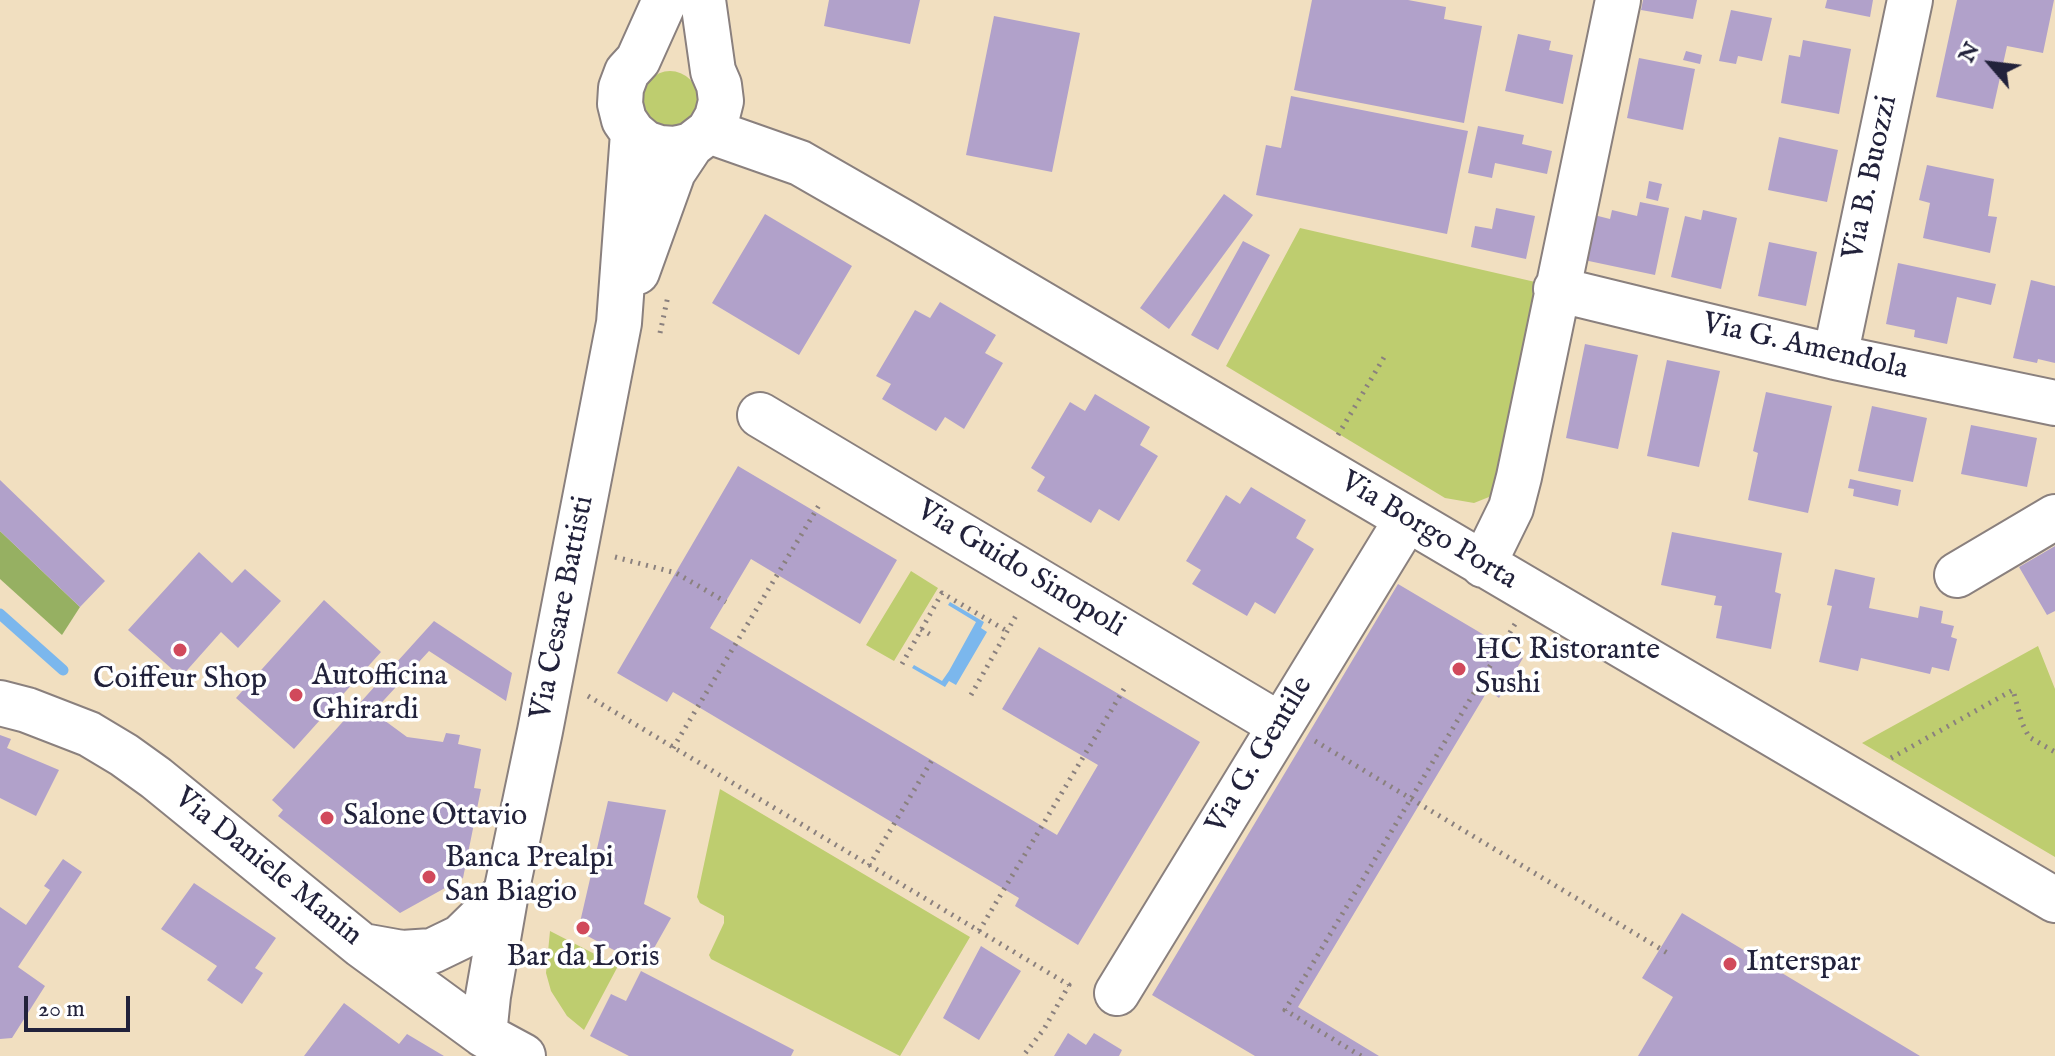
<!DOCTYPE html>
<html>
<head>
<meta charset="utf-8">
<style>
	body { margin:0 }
	#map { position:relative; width:2055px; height:1056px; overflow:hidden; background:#f1dfc0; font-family:"IM FELL English",serif }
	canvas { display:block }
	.north { position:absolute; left:1951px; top:24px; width:80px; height:80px; -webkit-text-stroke:6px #fff; paint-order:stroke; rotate:298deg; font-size:22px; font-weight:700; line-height:32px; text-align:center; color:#22223b }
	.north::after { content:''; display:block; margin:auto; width:28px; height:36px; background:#22223b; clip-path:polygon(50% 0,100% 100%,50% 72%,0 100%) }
	.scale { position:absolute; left:24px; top:996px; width:106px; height:36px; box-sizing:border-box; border:4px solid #22223b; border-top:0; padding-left:10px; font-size:24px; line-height:28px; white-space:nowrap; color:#22223b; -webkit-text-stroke:6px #fff; paint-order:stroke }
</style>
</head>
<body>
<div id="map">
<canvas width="2055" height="1056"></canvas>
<div class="north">N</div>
<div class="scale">20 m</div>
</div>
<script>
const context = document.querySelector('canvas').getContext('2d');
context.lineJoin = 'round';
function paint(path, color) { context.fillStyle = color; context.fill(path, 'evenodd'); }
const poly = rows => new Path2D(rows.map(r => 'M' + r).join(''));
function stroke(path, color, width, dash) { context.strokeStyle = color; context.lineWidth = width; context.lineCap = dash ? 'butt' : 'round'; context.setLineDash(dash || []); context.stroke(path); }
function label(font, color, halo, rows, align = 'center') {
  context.font = font + ' "IM FELL English",serif'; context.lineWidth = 7; context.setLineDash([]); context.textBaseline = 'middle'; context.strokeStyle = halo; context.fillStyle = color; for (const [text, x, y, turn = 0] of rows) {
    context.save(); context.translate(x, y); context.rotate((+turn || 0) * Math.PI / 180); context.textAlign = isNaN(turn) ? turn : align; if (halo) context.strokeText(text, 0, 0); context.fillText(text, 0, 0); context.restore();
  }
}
const green = poly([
	'642 99a28 28 0 1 1 56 0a28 28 0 1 1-56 0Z',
	[1300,228,1544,284,1497,487,1489,497,1474,503,1445,498,1226,366],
	[911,571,938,588,894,661,866,645],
	[2038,646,2055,689,2055,857,1862,743],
	[720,789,970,937,900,1056,711,959,709,955,724,923,724,916,700,903,697,897],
	[550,931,618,966,584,1030,567,1016,551,991,546,973]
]);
const forest = poly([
	[0,531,80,607,62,635,0,579]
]);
const water = poly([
	[950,602,984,622,981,628,987,632,956,685,949,681,945,687,912,668,914,665,942,681,949,671,976,622,948,605]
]);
const stream = poly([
	[0,614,63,670]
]);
const building = poly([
	[829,0,920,0,910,44,824,26],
	[1312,0,1408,0,1446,7,1444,19,1482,26,1464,123,1294,90],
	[1643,0,1697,0,1693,19,1641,10],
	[1827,0,1873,0,1870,17,1825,8],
	[1957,0,2054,0,2043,53,2007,46,1993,109,1936,97],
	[1731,10,1772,18,1762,61,1738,56,1736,64,1719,61],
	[994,16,1080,33,1052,172,966,155],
	[1518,34,1551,41,1549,50,1573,55,1563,104,1505,91],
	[1803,40,1851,49,1839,114,1781,103,1789,55,1800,57],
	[1686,51,1702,55,1700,64,1683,60],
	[1639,58,1695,69,1683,130,1627,118],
	[1291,96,1468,131,1447,234,1256,195,1266,145,1281,148],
	[1478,126,1524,135,1522,144,1552,151,1547,174,1495,163,1492,178,1468,173],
	[1779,137,1838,150,1827,202,1768,190],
	[1927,165,1994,179,1988,216,1997,217,1990,253,1923,238,1930,203,1919,200],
	[1649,181,1662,184,1658,201,1646,198],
	[1224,194,1253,215,1169,329,1140,308],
	[1640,202,1669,208,1655,275,1584,260,1594,215,1610,219,1612,210,1637,216],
	[1496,208,1535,216,1526,259,1471,247,1475,226,1492,229],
	[1703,210,1737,218,1721,289,1671,277,1685,216,1701,220],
	[765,214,852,266,799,355,712,303],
	[1243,241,1270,255,1218,350,1191,335],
	[1769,242,1817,252,1806,306,1758,296],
	[1898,263,1996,284,1991,305,1957,297,1947,344,1914,337,1915,330,1886,324],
	[2031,280,2055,286,2055,363,2038,359,2037,363,2013,358],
	[940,302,996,335,985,353,1003,363,964,429,945,417,936,431,882,399,891,384,876,376,915,310,930,318],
	[1585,344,1638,355,1618,449,1566,438],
	[1667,360,1720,371,1699,467,1647,456],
	[1766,392,1832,406,1808,513,1748,500,1758,453,1753,451],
	[1095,394,1150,427,1140,445,1158,456,1119,521,1099,509,1091,523,1037,491,1045,477,1031,468,1070,402,1085,411],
	[1872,406,1927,418,1913,482,1858,471],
	[1971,425,2037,438,2027,487,1961,474],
	[738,466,897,560,860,624,751,559,710,628,1057,835,1098,765,1002,709,1039,647,1200,742,1078,945,1015,906,1019,898,707,712,673,692,667,702,617,673],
	[1850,479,1901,490,1898,506,1853,496,1854,489,1848,488],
	[0,480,105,581,80,607,0,531],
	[1251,487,1306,520,1296,538,1314,549,1275,614,1255,602,1247,616,1192,584,1201,570,1186,561,1226,495,1240,504],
	[1672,532,1782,553,1775,592,1781,594,1771,649,1716,638,1722,606,1714,605,1716,596,1661,585],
	[2055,546,2055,611,2047,615,2019,567],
	[199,552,232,583,245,569,281,601,238,648,221,632,181,677,128,630],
	[1835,569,1875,578,1869,608,1918,618,1920,606,1943,611,1941,623,1954,626,1951,637,1957,639,1949,671,1932,667,1930,674,1861,658,1858,671,1819,662,1832,606,1827,605],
	[1398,584,1523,658,1499,698,1488,690,1298,1007,1379,1056,1255,1056,1152,995],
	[324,600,381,652,294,749,236,698],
	[434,621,512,673,506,701,429,651,373,712,407,737,443,742,446,733,460,735,458,744,481,749,474,788,481,789,463,878,400,913,278,816,283,810,272,800],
	[0,735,11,739,7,748,59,770,36,816,0,798],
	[608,801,666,810,644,904,671,918,644,966,578,931],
	[63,859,82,872,18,967,45,986,12,1038,0,1039,0,907,26,925,50,890,44,886],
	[194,883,276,938,255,968,263,973,242,1004,207,980,217,966,161,929],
	[1682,913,1712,931,1920,1056,1638,1056,1673,997,1642,978],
	[981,946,1021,971,979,1040,943,1018],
	[641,971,794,1050,791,1056,629,1056,590,1036,611,994,626,1001],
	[344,1003,399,1044,407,1034,444,1056,304,1056],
	[1068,1033,1086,1045,1094,1033,1122,1050,1119,1056,1054,1056]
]);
const path = poly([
	[660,333,668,296],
	[1338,435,1386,354],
	[615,557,676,573,726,602],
	[921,629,931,635],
	[902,664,942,593,1007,631],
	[971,695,1018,612],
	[588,696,1069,985,1044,1029,1023,1056],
	[1315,741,1669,954],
	[673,748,821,502],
	[1891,758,2013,690,2022,723,2029,737,2055,752],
	[869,866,932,760],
	[979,931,1127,684],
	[1361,1056,1285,1010,1515,624]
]);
const minor = poly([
	[665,0,638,60,627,72,621,88,620,104,624,120,633,133,645,143,660,148,675,149,691,145,709,131,717,117,721,101,719,85,713,71,703,0],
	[709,131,800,163,901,221,2055,900],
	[637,272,673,172,691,145],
	[1556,289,1835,357,2055,403],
	[1835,357,1910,0],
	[760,415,1280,725],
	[1483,565,1511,508,1519,477,1618,0],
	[1957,575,2055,517],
	[0,703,27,710,89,734,124,755,156,778,361,945,484,1035,523,1056],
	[363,946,402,953,432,951,461,937,506,893],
	[1117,993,1407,519],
	[484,1035,488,996,506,893,540,731,619,323,633,133]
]);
const markers = [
	[180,650,8,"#d1495b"],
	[1459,669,8,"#d1495b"],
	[296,695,8,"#d1495b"],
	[327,818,8,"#d1495b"],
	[429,877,8,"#d1495b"],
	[583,928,8,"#d1495b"],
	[1730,964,8,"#d1495b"]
];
const streetNames = [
	["Via B. Buozzi",1872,178,-78],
	["Via G. Amendola",1805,348,13],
	["Via Borgo Porta",1428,532,31],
	["Via Guido Sinopoli",1020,570,31],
	["Via Cesare Battisti",564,608,-79],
	["Via G. Gentile",1261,756,-59],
	["Via Daniele Manin",267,868,39]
];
const poiNames = [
	["HC Ristorante",1475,652],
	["Sushi",1475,686],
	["Autofficina",312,678],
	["Ghirardi",312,712],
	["Coiffeur Shop",180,681,"center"],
	["Salone Ottavio",343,818],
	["Banca Prealpi",445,860],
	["San Biagio",445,894],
	["Bar da Loris",583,959,"center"],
	["Interspar",1746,964]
];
paint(green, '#becd6f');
paint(forest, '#96b062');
paint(water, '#7bb7ed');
stroke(stream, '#7bb7ed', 11);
paint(building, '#b1a1ca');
stroke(minor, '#8a807e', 48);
stroke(path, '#8a807e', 5, [2, 6]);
stroke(minor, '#fff', 44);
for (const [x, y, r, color] of markers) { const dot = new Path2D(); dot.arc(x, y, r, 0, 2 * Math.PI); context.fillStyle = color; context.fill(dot); stroke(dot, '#fff', 3); }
label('30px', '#22223b', '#fff', streetNames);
label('30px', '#22223b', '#fff', poiNames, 'left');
</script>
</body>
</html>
